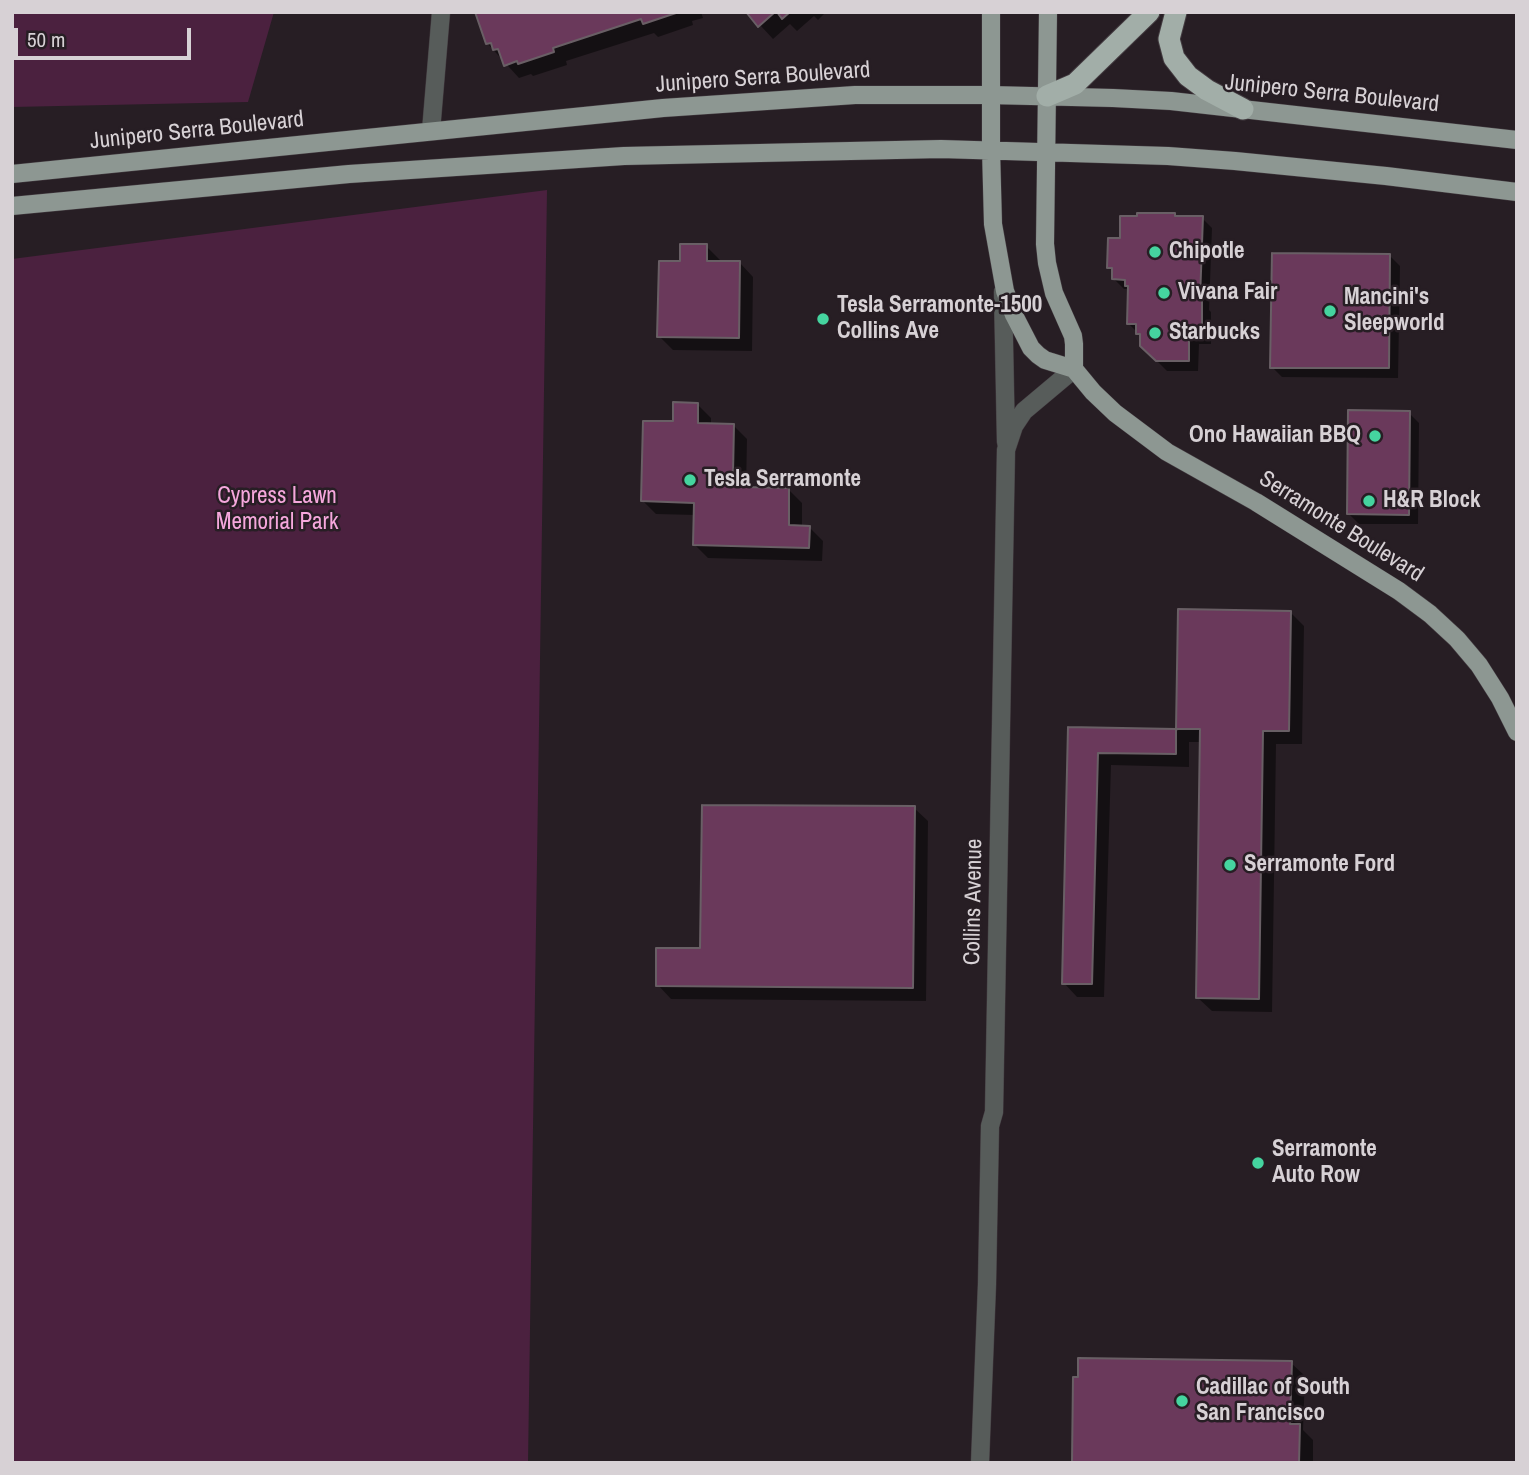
<!DOCTYPE html>
<html>
<head>
<meta charset="utf-8">
<style>
	body { margin:0 }
	#map { position:relative; width:1529px; height:1475px; overflow:hidden; background:#271e24; font-family:"Archivo Narrow",sans-serif }
	canvas { display:block }
	.frame { position:absolute; inset:0; border:14px solid #d7d1d5; pointer-events:none }
	.scale { position:absolute; left:14px; top:28px; width:177px; height:32px; box-sizing:border-box; border:4px solid #d7d1d5; border-top:0; padding-left:9px; font-size:21px; line-height:24px; white-space:nowrap; color:#d7d1d5; -webkit-text-stroke:5px #271e24; paint-order:stroke }
</style>
</head>
<body>
<div id="map">
<canvas width="1529" height="1475"></canvas>
<div class="frame"></div>
<div class="scale">50 m</div>
</div>
<script>
const context = document.querySelector('canvas').getContext('2d');
context.lineJoin = 'round';
function paint(path, color) { context.fillStyle = color; context.fill(path, 'evenodd'); }
const poly = rows => new Path2D(rows.map(r => 'M' + r).join(''));
function stroke(path, color, width, dash) { context.strokeStyle = color; context.lineWidth = width; context.lineCap = dash ? 'butt' : 'round'; context.setLineDash(dash || []); context.stroke(path); }
function label(font, color, halo, rows, align = 'center') {
  context.font = font + ' "Archivo Narrow",sans-serif'; context.lineWidth = 5; context.setLineDash([]); context.textBaseline = 'middle'; context.strokeStyle = halo; context.fillStyle = color; for (const [text, x, y, turn = 0] of rows) {
    context.save(); context.translate(x, y); context.rotate((+turn || 0) * Math.PI / 180); context.textAlign = isNaN(turn) ? turn : align; if (halo) context.strokeText(text, 0, 0); context.fillText(text, 0, 0); context.restore();
  }
}
const green = poly([
	[12,12,274,12,248,102,12,107],
	[547,190,528,1463,12,1463,12,259]
]);
const shadow = poly([
	[701,12,703,18,692,21,693,25,658,37,654,33,566,61,567,65,533,76,531,74,519,78,487,43,477,13],
	[748,12,826,12,818,20,814,16,797,31,790,24,773,39],
	[1174,215,1177,217,1202,218,1212,228,1209,310,1211,312,1211,344,1199,344,1198,371,1167,371,1142,346,1142,337,1129,324,1129,289,1124,289,1114,279,1113,272,1109,267,1121,240],
	[706,246,720,260,720,263,740,263,753,277,752,351,673,350,659,336,682,263],
	[1390,256,1400,266,1398,378,1282,377,1272,367],
	[698,405,711,418,711,425,734,426,747,439,746,489,789,490,802,503,802,527,809,527,823,541,822,561,708,558,694,544,695,515,656,514,643,501,674,423],
	[1409,413,1419,423,1418,524,1359,524,1349,514],
	[1180,611,1290,612,1304,626,1302,744,1276,744,1272,1012,1212,1011,1198,998,1202,742,1189,742,1189,767,1111,765,1104,997,1077,997,1064,983,1070,728,1178,731],
	[914,808,928,821,926,1001,671,999,658,985,702,950],
	[1291,1363,1305,1376,1303,1430,1313,1440,1313,1463,1074,1463]
]);
const building = poly([
	[475,12,679,12,643,24,641,19,553,48,554,52,518,64,517,61,504,66,498,49,493,50,491,43,486,44,475,12],
	[746,12,775,12,758,27,746,12],
	[777,12,790,12,782,19,777,12],
	[1137,213,1175,213,1175,216,1203,216,1200,299,1202,300,1202,335,1189,335,1189,361,1156,361,1140,346,1140,334,1136,334,1136,324,1127,324,1128,286,1125,286,1125,280,1112,279,1112,268,1107,268,1108,238,1120,238,1120,216,1137,216,1137,213],
	[680,244,707,244,707,261,740,261,739,338,657,337,659,261,680,261,680,244],
	[1272,253,1390,254,1389,368,1270,368,1272,253],
	[673,402,698,403,698,423,734,424,733,474,745,487,789,488,789,525,810,526,809,548,693,545,694,503,641,501,643,421,673,421,673,402],
	[1348,410,1410,411,1409,515,1347,514,1348,410],
	[1178,609,1291,611,1289,731,1263,731,1259,999,1196,998,1200,729,1176,729,1178,609],
	[1068,727,1176,729,1176,754,1098,753,1092,984,1062,984,1068,727],
	[702,805,915,806,913,988,656,986,656,948,700,948,702,805],
	[1078,1358,1292,1361,1290,1424,1300,1424,1299,1463,1072,1463,1073,1377,1078,1377,1078,1358]
]);
const minor = poly([
	[431,131,441,12],
	[1003,292,1006,442],
	[980,1463,987,1284,990,1126,994,1112,1006,450,1014,426,1024,411,1074,369]
]);
const major = poly([
	[991,12,991,149,993,224,1005,291,1014,315,1031,348,1038,355,1045,360,1074,369,1093,392,1115,413,1167,452,1256,502,1399,591,1430,614,1457,639,1479,665,1500,698,1517,732],
	[1048,12,1045,244,1047,263,1054,293,1073,336,1074,344,1074,369],
	[12,174,663,108,855,95,990,95,1113,98,1171,101,1517,140],
	[12,206,349,174,624,156,941,149,1168,156,1235,161,1386,176,1517,192]
]);
const highway = poly([
	[1176,12,1169,39,1174,58,1188,76,1207,90,1243,109],
	[1047,96,1075,84,1149,12]
]);
const markers = [
	[1155,252,7,"#45d49f"],
	[1164,293,7,"#45d49f"],
	[1330,311,7,"#45d49f"],
	[823,319,7,"#45d49f"],
	[1155,333,7,"#45d49f"],
	[1375,436,7,"#45d49f"],
	[690,480,7,"#45d49f"],
	[1369,501,7,"#45d49f"],
	[1230,865,7,"#45d49f"],
	[1258,1163,7,"#45d49f"],
	[1182,1401,7,"#45d49f"]
];
const streetNames = [
	["Junipero Serra Boulevard",763,78,-4],
	["Junipero Serra Boulevard",1332,94,6],
	["Junipero Serra Boulevard",197,131,-6],
	["Serramonte Boulevard",1341,527,32],
	["Collins Avenue",974,902,-89]
];
const poiNames = [
	["Chipotle",1169,252],
	["Vivana Fair",1178,293],
	["Mancini's",1344,298],
	["Sleepworld",1344,324],
	["Tesla Serramonte-1500",837,306],
	["Collins Ave",837,332],
	["Starbucks",1169,333],
	["Ono Hawaiian BBQ",1361,436,"right"],
	["Tesla Serramonte",704,480],
	["H&R Block",1383,501],
	["Serramonte Ford",1244,865],
	["Serramonte",1272,1150],
	["Auto Row",1272,1176],
	["Cadillac of South",1196,1388],
	["San Francisco",1196,1414]
];
const parkNames = [
	["Cypress Lawn",277,497],
	["Memorial Park",277,523]
];
paint(green, '#4b213f');
paint(shadow, '#0007');
paint(building, '#6a395b');
stroke(building, '#695f65', 2);
stroke(minor, '#433b40', 19);
stroke(major, '#433b40', 19);
stroke(highway, '#433b40', 23);
stroke(minor, '#575c5a', 18);
stroke(major, '#8d9792', 18);
stroke(highway, '#a2aea8', 21);
for (const [x, y, r, color] of markers) { const dot = new Path2D(); dot.arc(x, y, r, 0, 2 * Math.PI); context.fillStyle = color; context.fill(dot); stroke(dot, '#271e24', 2.5); }
label('23px', '#d7d1d5', '#271e24', streetNames);
label('bold 23px', '#d7d1d5', '#271e24', poiNames, 'left');
label('23px', '#f5a7dc', '#271e24', parkNames);
</script>
</body>
</html>
